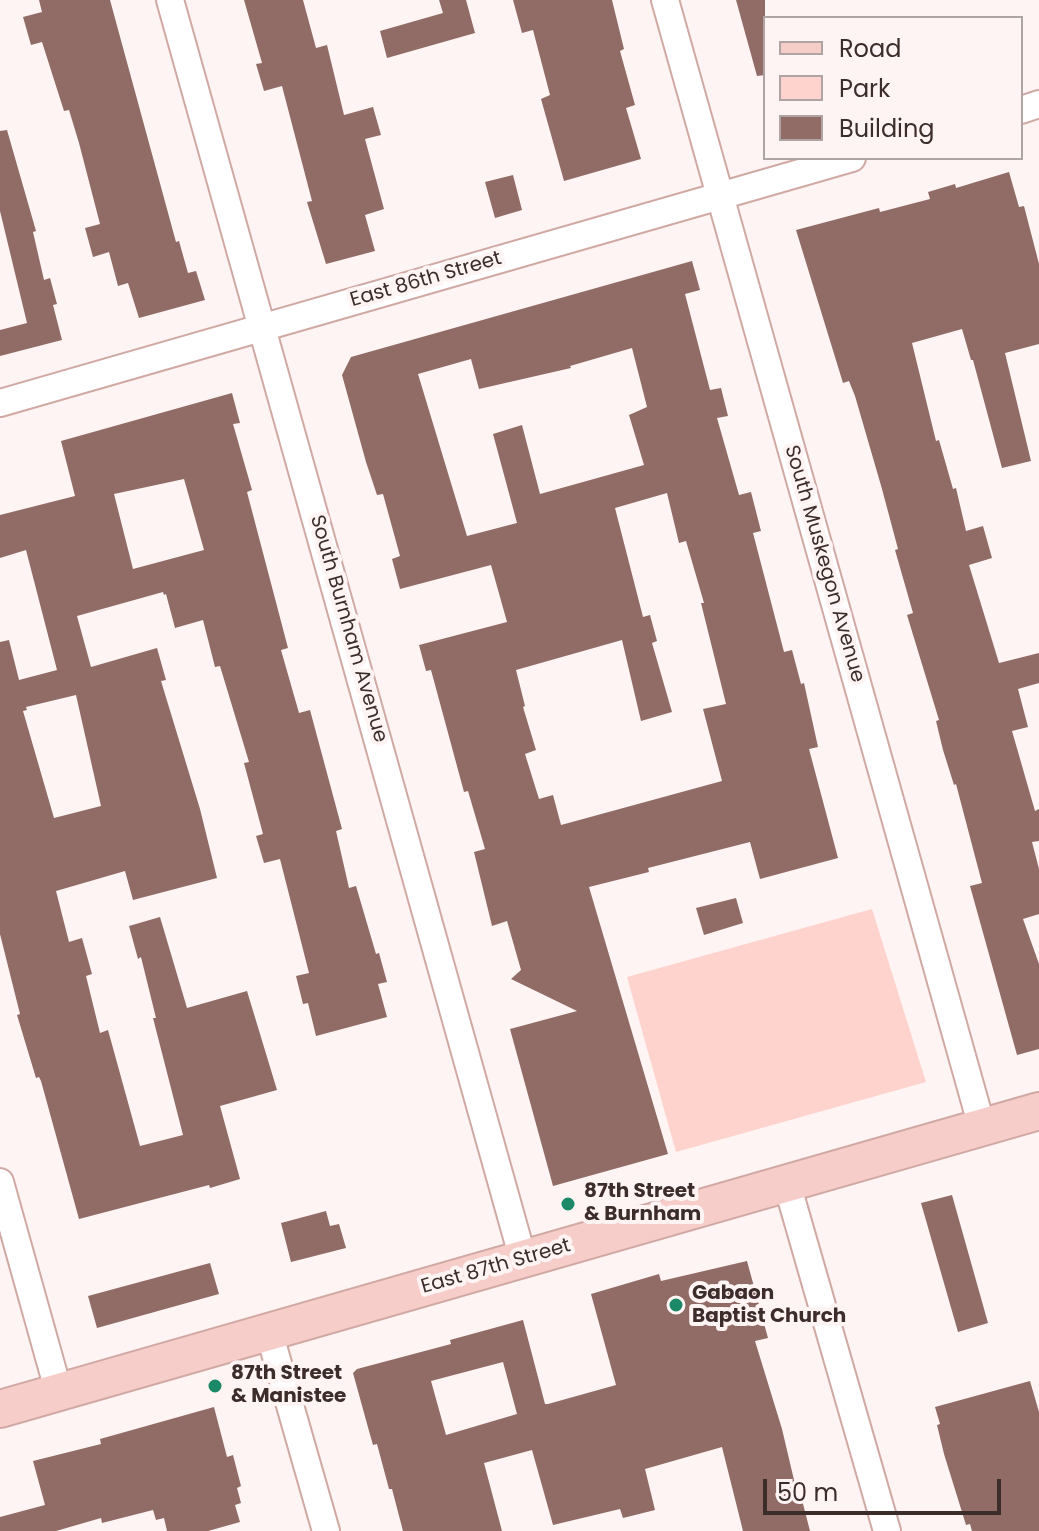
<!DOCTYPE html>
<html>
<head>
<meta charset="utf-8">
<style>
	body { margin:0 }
	#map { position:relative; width:1039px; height:1531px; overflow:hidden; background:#fdf4f3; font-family:Poppins,sans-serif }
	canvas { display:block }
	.legend { position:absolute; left:763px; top:16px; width:260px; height:144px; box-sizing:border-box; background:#fdf4f3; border:2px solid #b0a4a3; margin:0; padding:10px 14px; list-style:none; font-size:24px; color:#3c2c2a }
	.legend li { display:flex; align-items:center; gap:16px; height:40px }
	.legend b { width:40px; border:2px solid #b0a4a3 }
	.scale { position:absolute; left:763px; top:1479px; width:238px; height:36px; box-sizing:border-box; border:4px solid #3c2c2a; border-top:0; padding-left:10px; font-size:24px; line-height:28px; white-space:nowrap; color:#3c2c2a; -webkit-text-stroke:6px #fdf4f3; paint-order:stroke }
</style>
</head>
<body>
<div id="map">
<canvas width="1039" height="1531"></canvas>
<ul class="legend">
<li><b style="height:10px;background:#f7cdca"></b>Road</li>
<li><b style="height:22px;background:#ffd3cd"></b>Park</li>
<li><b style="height:22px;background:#916c67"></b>Building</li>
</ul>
<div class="scale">50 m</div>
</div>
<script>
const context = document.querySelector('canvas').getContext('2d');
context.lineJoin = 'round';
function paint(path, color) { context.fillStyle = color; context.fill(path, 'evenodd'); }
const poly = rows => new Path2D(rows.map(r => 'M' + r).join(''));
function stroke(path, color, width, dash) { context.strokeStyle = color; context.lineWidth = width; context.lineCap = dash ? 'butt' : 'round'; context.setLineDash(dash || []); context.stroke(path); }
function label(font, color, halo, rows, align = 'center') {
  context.font = font + ' Poppins,sans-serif'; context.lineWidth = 8; context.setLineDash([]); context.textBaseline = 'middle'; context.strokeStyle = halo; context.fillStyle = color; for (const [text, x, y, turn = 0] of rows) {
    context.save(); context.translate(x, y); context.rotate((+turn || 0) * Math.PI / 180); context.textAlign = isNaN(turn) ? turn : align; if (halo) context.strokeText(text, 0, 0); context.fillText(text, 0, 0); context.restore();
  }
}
const green = poly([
	[872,909,926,1082,676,1152,627,977]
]);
const building = poly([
	[39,0,110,0,176,242,179,241,188,273,196,271,205,300,139,318,128,283,118,286,109,252,93,257,85,228,100,224,79,143,69,110,64,111,42,42,31,45,23,17,42,12],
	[244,0,303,0,316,48,327,45,344,115,373,107,381,135,365,139,384,209,365,215,375,251,326,264,307,202,312,201,282,86,264,91,256,64,262,63],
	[439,0,466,0,475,33,387,58,380,31,443,13],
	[513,0,612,0,624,49,620,51,635,105,626,108,641,159,564,181,541,99,550,95,533,30,522,33],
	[736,0,765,0,765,75,757,76],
	[7,130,36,231,33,232,44,280,50,278,57,304,53,305,62,340,0,356,0,330,27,323,0,211,0,131],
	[1009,172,1019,207,1024,206,1039,264,1039,344,1005,353,1031,461,1002,468,973,360,971,360,962,329,912,343,936,441,939,440,953,489,956,488,966,531,983,526,992,558,969,565,999,663,1039,653,1039,683,1018,689,1028,727,1012,731,1035,811,1039,809,1039,841,1032,842,1039,869,1039,914,1023,919,1039,964,1039,1049,1017,1055,970,886,982,883,956,784,954,785,943,750,936,721,939,720,907,615,913,613,895,550,898,549,882,489,855,396,849,381,843,383,796,230,879,208,880,212,930,199,928,192,955,184,956,188],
	[513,175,522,210,495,218,485,182],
	[692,261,700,290,685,294,710,390,721,388,728,416,717,418,739,495,751,492,761,531,753,533,784,652,792,650,801,684,804,683,818,747,809,749,838,858,760,879,750,842,648,868,649,872,589,887,668,1154,553,1186,510,1029,577,1011,511,979,521,970,507,921,492,926,474,852,485,849,468,791,464,792,431,670,426,671,419,645,507,622,491,565,400,589,392,559,400,556,383,494,377,495,366,462,342,375,351,357],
	[632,348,647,407,629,415,644,465,540,494,522,425,493,434,517,523,467,536,418,374,471,359,479,389,571,368,570,366],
	[667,493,679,543,686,541,704,603,701,603,726,704,703,709,722,781,561,825,553,795,539,799,525,754,536,750,523,707,525,706,516,670,622,640,641,721,672,712,652,643,657,641,650,615,643,617,615,508],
	[232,393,240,423,233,424,252,490,247,492,288,648,281,650,299,713,310,710,342,829,336,831,349,888,356,886,376,954,379,953,387,982,378,984,387,1017,316,1036,308,1003,303,1004,296,976,309,973,280,859,264,863,256,836,263,834,244,763,249,762,220,666,215,667,203,620,175,628,166,594,164,595,163,592,77,616,91,667,157,648,166,680,161,681,200,809,217,878,133,900,125,871,56,891,69,942,82,938,92,974,86,976,100,1033,108,1030,140,1146,183,1135,153,1018,156,1018,141,957,138,959,129,926,160,917,187,1008,247,991,277,1090,220,1106,240,1179,210,1188,209,1185,79,1219,41,1081,39,1077,36,1078,17,1015,20,1014,0,934,0,642,9,640,19,680,57,670,26,550,0,558,0,515,75,496,61,441],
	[184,479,204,550,133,569,114,494],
	[76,695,101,806,54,818,23,711,27,710,26,707],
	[736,898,743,923,704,935,696,908],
	[952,1195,988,1323,958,1332,921,1203],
	[326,1211,330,1226,339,1224,346,1248,291,1262,281,1223],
	[747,1261,768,1338,755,1341,782,1429,798,1497,801,1496,810,1531,743,1531,722,1447,645,1469,655,1510,623,1518,620,1509,553,1525,532,1450,484,1463,502,1531,403,1531,392,1489,389,1489,377,1444,373,1445,369,1431,353,1373,357,1369,451,1344,450,1340,523,1320,545,1404,548,1404,616,1385,591,1294,659,1274,661,1281],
	[503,1362,517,1414,446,1435,431,1381],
	[210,1263,219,1294,97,1328,88,1296],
	[1030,1381,1039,1412,1039,1531,972,1531,970,1524,966,1525,944,1454,937,1425,940,1424,935,1407],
	[214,1407,227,1457,233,1455,241,1486,237,1488,241,1503,235,1505,240,1522,208,1531,167,1531,164,1518,156,1520,153,1510,102,1523,101,1518,56,1531,0,1531,0,1517,45,1505,33,1461,101,1444,100,1439]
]);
const street = poly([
	[170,0,523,1259],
	[665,0,982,1127],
	[1021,110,1039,104],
	[0,403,852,158],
	[0,1182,59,1393],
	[787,1184,887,1531],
	[269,1332,326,1531]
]);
const secondary = poly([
	[0,1409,1039,1111]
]);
const markers = [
	[568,1204,8,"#1b8967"],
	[676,1305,8,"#1b8967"],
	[215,1386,8,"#1b8967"]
];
const streetNames = [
	["East 86th Street",426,280,-16],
	["South Muskegon Avenue",824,564,74],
	["South Burnham Avenue",348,629,74],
	["East 87th Street",496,1267,-16]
];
const poiNames = [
	["87th Street",584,1192],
	["& Burnham",584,1215],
	["Gabaon",692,1294],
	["Baptist Church",692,1317],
	["87th Street",231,1374],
	["& Manistee",231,1397]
];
paint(green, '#ffd3cd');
paint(building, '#916c67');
stroke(street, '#d1a9a4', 30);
stroke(secondary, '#d1a9a4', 40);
stroke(street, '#fff', 26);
stroke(secondary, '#f7cdca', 36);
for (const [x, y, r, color] of markers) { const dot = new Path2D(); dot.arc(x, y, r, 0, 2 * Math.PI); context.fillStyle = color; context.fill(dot); stroke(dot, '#fdf4f3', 3); }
label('20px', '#3c2c2a', '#fdf4f3', streetNames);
label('bold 20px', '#3c2c2a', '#fdf4f3', poiNames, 'left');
</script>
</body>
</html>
